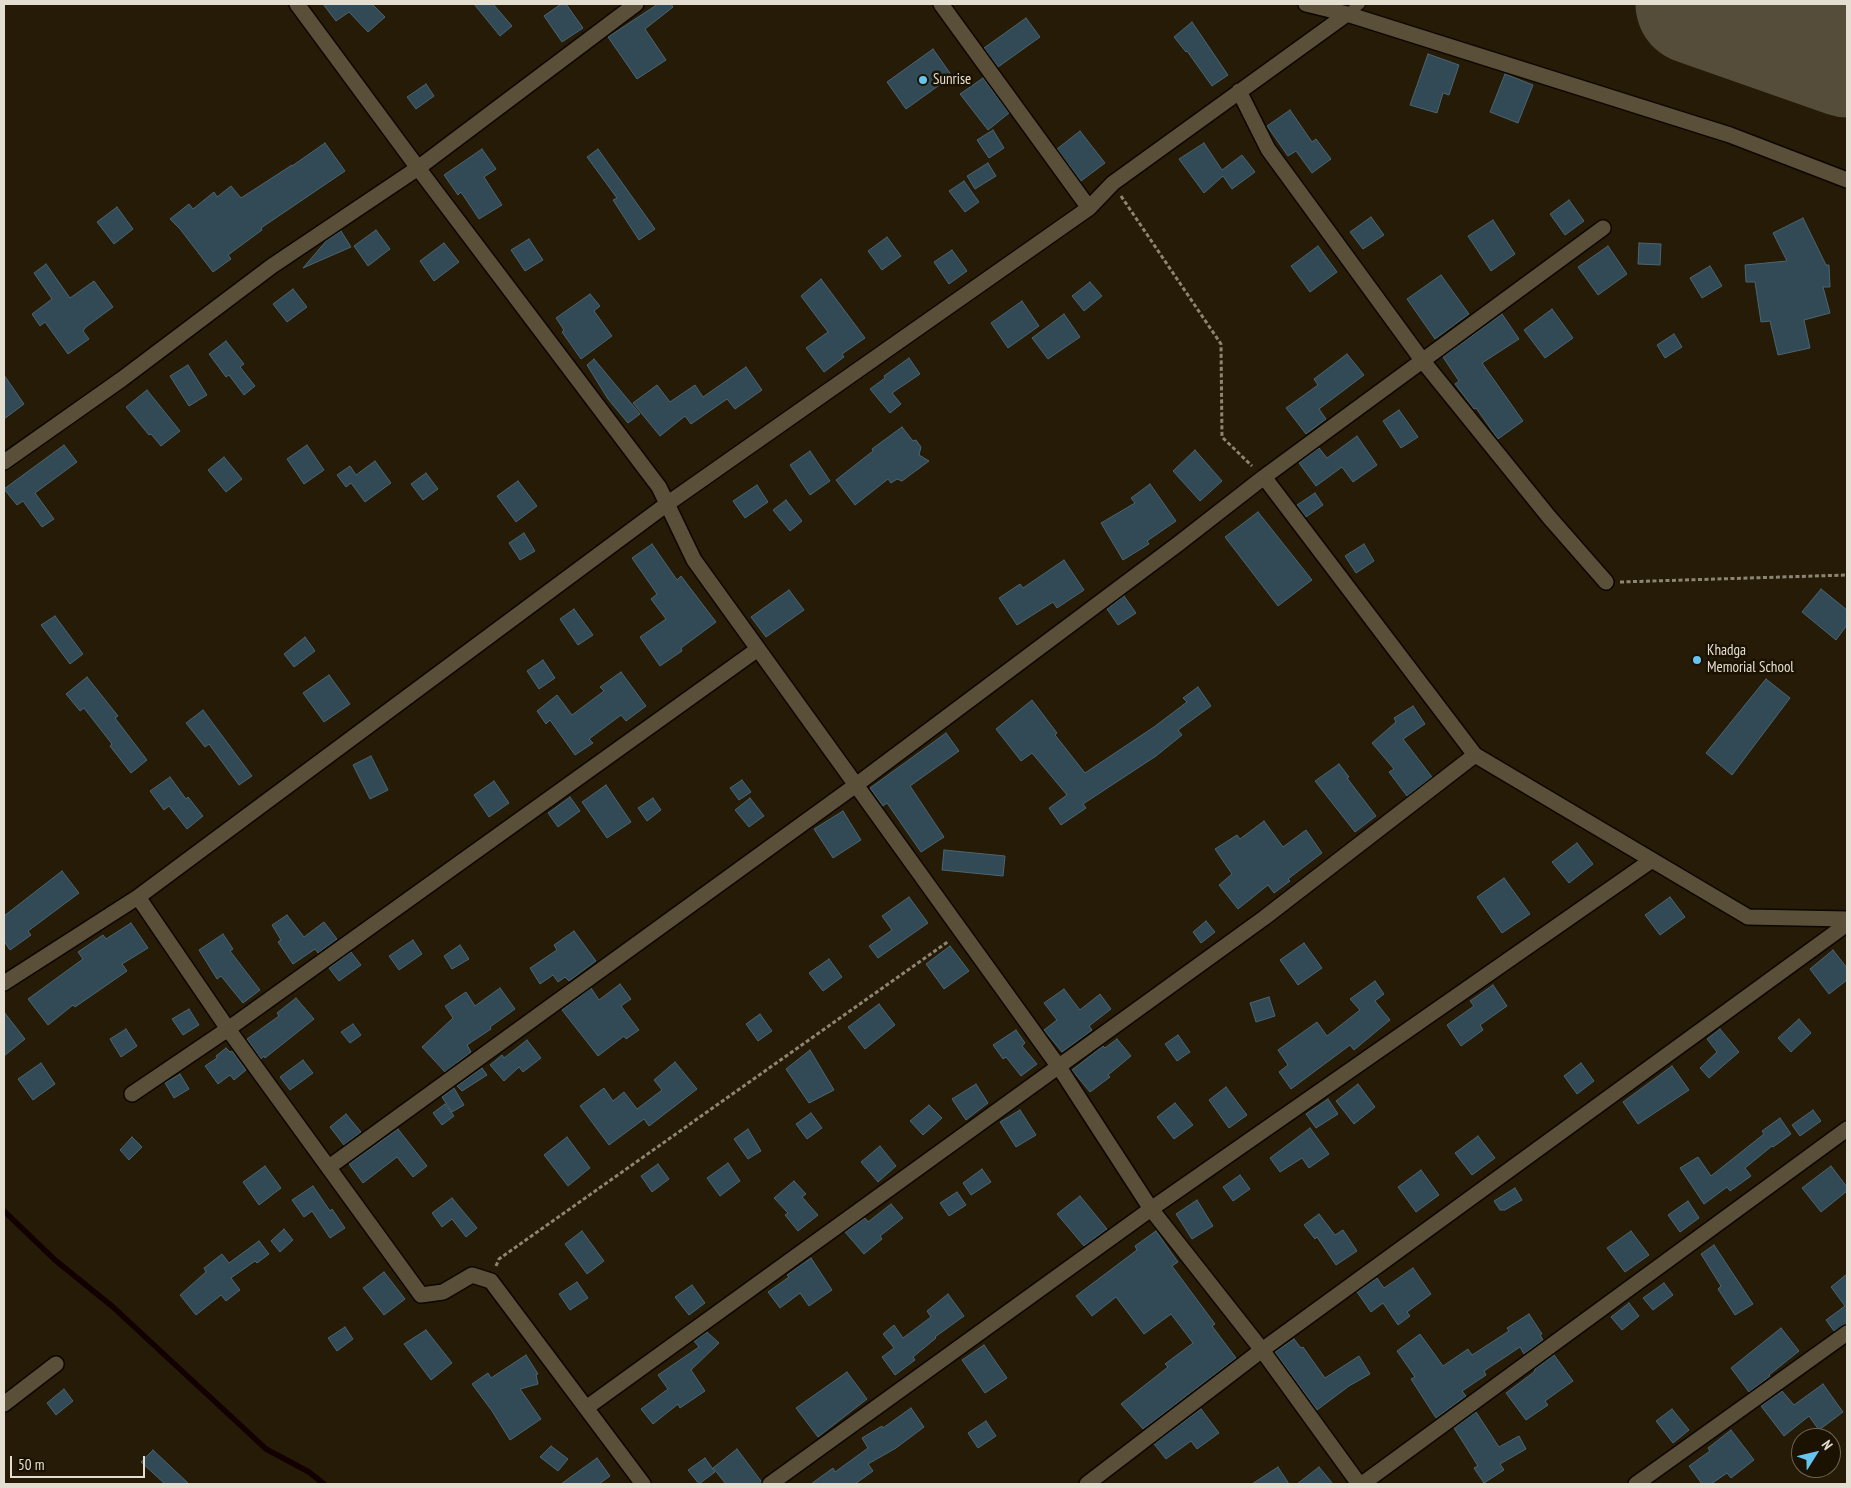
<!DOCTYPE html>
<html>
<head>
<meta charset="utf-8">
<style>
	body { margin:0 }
	#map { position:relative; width:1851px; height:1488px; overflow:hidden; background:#251b06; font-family:"PT Sans Narrow",sans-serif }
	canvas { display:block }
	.frame { position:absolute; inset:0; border:5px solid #e4ded1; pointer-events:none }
	.north { position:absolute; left:1791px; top:1428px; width:50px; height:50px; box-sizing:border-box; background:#1b1201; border:1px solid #6b6454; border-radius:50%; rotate:54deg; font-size:14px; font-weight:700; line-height:20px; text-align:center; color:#e4ded1 }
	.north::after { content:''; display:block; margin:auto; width:18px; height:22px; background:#67c4ef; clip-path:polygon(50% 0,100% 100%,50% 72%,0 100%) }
	.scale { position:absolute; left:10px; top:1456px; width:135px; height:22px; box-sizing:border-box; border:2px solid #e4ded1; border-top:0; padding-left:6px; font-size:15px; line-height:18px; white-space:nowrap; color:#e4ded1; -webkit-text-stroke:4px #1b1201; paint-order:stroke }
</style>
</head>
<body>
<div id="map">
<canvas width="1851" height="1488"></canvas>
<div class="frame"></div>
<div class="north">N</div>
<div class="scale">50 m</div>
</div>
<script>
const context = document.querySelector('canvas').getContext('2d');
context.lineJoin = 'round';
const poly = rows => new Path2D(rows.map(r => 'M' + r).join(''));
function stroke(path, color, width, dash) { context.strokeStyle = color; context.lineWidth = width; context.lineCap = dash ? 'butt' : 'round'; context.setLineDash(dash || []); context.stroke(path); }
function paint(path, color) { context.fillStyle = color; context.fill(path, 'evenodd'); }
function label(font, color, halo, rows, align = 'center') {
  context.font = font + ' "PT Sans Narrow",sans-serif'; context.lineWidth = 5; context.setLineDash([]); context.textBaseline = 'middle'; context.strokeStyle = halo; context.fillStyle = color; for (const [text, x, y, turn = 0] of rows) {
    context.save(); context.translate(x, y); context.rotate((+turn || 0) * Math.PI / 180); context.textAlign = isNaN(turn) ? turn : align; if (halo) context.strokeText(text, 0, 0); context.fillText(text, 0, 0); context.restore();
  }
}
const stream = poly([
	[4,1211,55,1260,113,1307,266,1449,309,1472,324,1484]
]);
const runway = poly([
	[1696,4,1847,57]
]);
const building = poly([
	[323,4,372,4,385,17,368,32,349,12,336,21,323,4],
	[474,4,493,4,512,26,500,36,474,4],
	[561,4,566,4,583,28,562,42,544,16,561,4],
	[658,4,671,4,673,7,645,29,666,60,637,79,608,37,658,4],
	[1026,18,1040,37,998,67,984,48,1026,18],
	[1192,22,1228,75,1212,86,1187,51,1186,52,1174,37,1192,22],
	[933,49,952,76,906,109,887,82,933,49],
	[1428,54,1459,65,1449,95,1443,93,1437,113,1410,105,1428,54],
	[1505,74,1533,85,1518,123,1490,112,1505,74],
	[983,78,1009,113,988,130,960,94,983,78],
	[426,84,434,96,416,109,407,97,426,84],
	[1290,110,1312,142,1316,139,1331,159,1312,173,1296,151,1288,156,1267,126,1290,110],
	[993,130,1004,148,989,158,977,140,993,130],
	[1080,131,1105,163,1081,181,1057,149,1080,131],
	[325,143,345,171,261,228,262,230,228,255,231,259,213,272,180,229,170,219,189,204,193,209,214,192,217,197,231,186,241,198,292,165,292,166,325,143],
	[1204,143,1222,170,1242,155,1255,172,1232,189,1223,176,1204,193,1179,159,1204,143],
	[482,149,496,169,484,177,502,205,479,219,461,192,458,195,444,175,482,149],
	[598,149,655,229,639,240,613,200,617,198,587,157,598,149],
	[988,163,996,176,975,189,967,176,988,163],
	[964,181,979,202,965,212,949,191,964,181],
	[1569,200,1584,221,1565,235,1550,214,1569,200],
	[117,207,133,229,114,244,97,222,117,207],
	[1371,217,1384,235,1363,249,1350,232,1371,217],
	[1803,218,1826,265,1829,265,1830,287,1823,287,1830,313,1804,320,1810,348,1778,355,1770,321,1761,322,1755,282,1746,282,1745,265,1787,261,1773,233,1803,218],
	[1493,220,1515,254,1491,271,1468,236,1493,220],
	[376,230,390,249,368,266,354,246,376,230],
	[341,231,351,247,303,268,327,240,341,231],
	[887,237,901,256,882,270,868,251,887,237],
	[529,239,543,260,525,271,511,250,529,239],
	[444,243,459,262,434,281,420,261,444,243],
	[1639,243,1661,244,1660,265,1638,264,1639,243],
	[1318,246,1337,272,1310,292,1291,266,1318,246],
	[1608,246,1627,274,1598,295,1578,267,1608,246],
	[952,250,967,271,949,284,934,262,952,250],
	[46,264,70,298,94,281,113,307,86,327,83,331,89,339,68,354,45,322,40,326,32,314,52,299,34,273,46,264],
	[1710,266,1722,286,1702,298,1690,278,1710,266],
	[1441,275,1469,314,1435,339,1407,299,1441,275],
	[821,279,865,338,842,354,844,357,824,372,806,348,828,332,801,296,821,279],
	[1090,282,1102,296,1084,311,1072,296,1090,282],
	[293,289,307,307,287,322,273,304,293,289],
	[590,294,600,306,594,311,612,336,581,359,562,332,564,330,556,318,590,294],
	[1022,301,1039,326,1008,348,991,323,1022,301],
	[1552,309,1573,338,1545,358,1524,330,1552,309],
	[1064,314,1080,337,1048,359,1032,338,1064,314],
	[1502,314,1519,339,1482,363,1523,421,1498,439,1476,408,1474,409,1455,384,1459,381,1443,357,1502,314],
	[1674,334,1682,347,1665,358,1657,345,1674,334],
	[226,341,244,364,240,367,255,386,244,395,229,375,226,377,209,354,226,341],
	[1347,354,1364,375,1319,409,1326,419,1306,434,1286,408,1318,385,1314,379,1347,354],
	[909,358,920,374,892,393,901,404,890,413,870,389,885,378,884,376,909,358],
	[594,359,640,414,628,423,608,399,587,365,594,359],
	[188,365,207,395,189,406,170,376,188,365],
	[746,367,762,390,735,409,727,399,691,424,685,416,660,436,633,403,657,385,670,402,695,385,703,397,746,367],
	[4,375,24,404,4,419,4,375],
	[147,390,180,431,161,446,151,434,149,435,126,407,147,390],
	[1399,410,1418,437,1401,448,1383,421,1399,410],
	[902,427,913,441,916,440,921,447,919,455,929,461,902,481,897,479,891,483,888,479,855,505,836,480,873,451,872,449,902,427],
	[1357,436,1377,465,1353,482,1342,467,1316,486,1299,463,1319,448,1327,458,1357,436],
	[64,445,77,462,35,493,54,519,42,527,23,501,17,505,4,489,64,445],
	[307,445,324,470,304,484,287,459,307,445],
	[1195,450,1222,481,1200,501,1173,471,1195,450],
	[810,451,830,481,810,495,790,465,810,451],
	[224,457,242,479,226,492,208,470,224,457],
	[375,461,391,483,365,502,351,483,346,487,337,475,350,466,356,475,375,461],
	[426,473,438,489,423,500,411,484,426,473],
	[518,481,537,506,516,522,497,496,518,481],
	[1150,484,1176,521,1147,541,1149,544,1123,560,1101,523,1135,503,1131,498,1150,484],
	[757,485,768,502,745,518,733,501,757,485],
	[1315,493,1323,505,1306,517,1297,505,1315,493],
	[786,500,802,521,790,531,773,510,786,500],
	[1258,512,1312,580,1278,606,1225,537,1258,512],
	[524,533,535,551,520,560,509,543,524,533],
	[652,544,677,580,681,576,716,622,681,648,682,651,660,666,640,637,666,619,651,599,657,594,632,558,652,544],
	[1364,544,1374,561,1356,573,1345,556,1364,544],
	[1064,560,1084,590,1057,608,1053,602,1017,625,999,598,1020,584,1023,588,1064,560],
	[1821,589,1847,610,1847,625,1836,640,1802,612,1821,589],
	[789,590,804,610,766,637,751,617,789,590],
	[1124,596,1136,613,1118,625,1107,609,1124,596],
	[574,609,593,635,578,645,560,619,574,609],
	[55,616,83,654,70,664,41,625,55,616],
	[305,637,315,651,294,667,284,654,305,637],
	[543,660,555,678,539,689,527,671,543,660],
	[621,672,646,706,626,721,621,715,589,739,593,743,575,755,550,720,546,724,537,711,557,695,572,715,604,691,600,687,621,672],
	[329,675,350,704,324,722,303,693,329,675],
	[87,677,118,716,115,718,147,760,131,773,110,746,112,744,84,708,80,711,66,694,87,677],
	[1766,679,1790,698,1732,775,1706,753,1766,679],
	[1198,687,1211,706,1178,730,1182,735,1156,756,1083,804,1086,808,1061,825,1049,808,1067,795,1032,753,1021,761,996,729,1032,700,1057,733,1055,735,1085,773,1154,727,1187,702,1183,698,1198,687],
	[1413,706,1425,724,1403,739,1432,777,1407,796,1389,772,1394,769,1372,743,1396,722,1394,718,1413,706],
	[203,710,252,776,239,785,209,744,205,747,186,723,203,710],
	[946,733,959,751,910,786,944,837,921,852,887,803,883,806,870,788,946,733],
	[371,756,388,790,370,799,353,765,371,756],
	[1339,764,1349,777,1347,778,1376,816,1355,832,1315,781,1339,764],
	[170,777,186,799,188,797,203,816,187,829,169,806,164,810,150,791,170,777],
	[742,780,751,792,739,800,730,788,742,780],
	[494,781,509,803,489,817,474,795,494,781],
	[606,785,631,822,607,838,582,802,606,785],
	[570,797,580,811,558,827,548,813,570,797],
	[653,798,661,810,647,821,638,808,653,798],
	[750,798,764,816,749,827,735,810,750,798],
	[843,811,861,840,833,858,814,829,843,811],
	[1264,821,1283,847,1306,830,1322,853,1288,879,1290,881,1274,893,1268,885,1238,909,1219,885,1232,874,1215,849,1237,835,1240,839,1264,821],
	[1577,843,1593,864,1569,883,1552,862,1577,843],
	[944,850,1005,856,1003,876,942,870,944,850],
	[62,871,79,893,28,931,31,935,10,950,4,941,4,916,62,871],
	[1504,878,1530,914,1502,933,1477,897,1504,878],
	[909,897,928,923,878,958,869,946,892,930,882,916,909,897],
	[1670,897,1685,917,1660,935,1645,915,1670,897],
	[287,915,304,937,324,922,337,939,318,953,315,949,293,964,278,942,281,940,272,925,287,915],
	[1206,921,1215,932,1201,943,1193,932,1206,921],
	[131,923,148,948,122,964,127,971,75,1007,73,1005,48,1025,28,999,83,959,78,952,103,935,106,939,131,923],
	[574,931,596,961,569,981,565,977,558,982,553,975,540,984,530,968,557,950,554,945,574,931],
	[223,934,233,949,230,951,260,990,243,1003,221,976,217,979,199,950,223,934],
	[413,940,422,954,399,970,389,956,413,940],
	[1304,943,1322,968,1298,985,1280,960,1304,943],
	[460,945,469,959,452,969,444,956,460,945],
	[950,946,969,971,944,989,926,964,950,946],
	[1833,950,1847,968,1847,980,1829,994,1810,969,1833,950],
	[351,952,361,965,339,981,329,968,351,952],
	[829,959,842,977,823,991,809,973,829,959],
	[1375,981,1384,994,1375,1001,1390,1020,1354,1050,1350,1045,1291,1089,1279,1072,1288,1065,1278,1050,1317,1022,1327,1036,1360,1010,1350,999,1375,981],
	[620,984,631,999,621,1006,639,1030,626,1039,624,1036,598,1056,562,1010,591,988,599,1000,620,984],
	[1493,985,1507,1006,1480,1025,1483,1030,1461,1046,1447,1025,1474,1006,1470,1001,1493,985],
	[500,988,515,1009,490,1027,491,1029,467,1045,471,1052,445,1072,422,1047,453,1018,445,1006,466,992,475,1006,500,988],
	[1064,989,1080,1010,1100,994,1111,1009,1089,1026,1092,1030,1062,1052,1044,1030,1057,1020,1044,1003,1064,989],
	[1269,997,1275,1016,1256,1022,1250,1003,1269,997],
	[296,998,314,1019,265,1058,264,1056,261,1059,247,1039,279,1016,277,1013,296,998],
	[879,1004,895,1025,865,1049,848,1027,879,1004],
	[189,1009,199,1025,183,1035,172,1019,189,1009],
	[4,1012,25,1039,4,1056,4,1012],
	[760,1014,772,1031,758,1041,746,1024,760,1014],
	[1799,1019,1811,1033,1791,1052,1778,1038,1799,1019],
	[353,1024,361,1035,350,1043,341,1032,353,1024],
	[126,1029,137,1046,121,1057,110,1039,126,1029],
	[1720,1029,1739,1052,1709,1078,1700,1068,1717,1052,1707,1039,1720,1029],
	[1016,1030,1025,1043,1022,1046,1037,1064,1021,1076,1006,1057,1003,1059,993,1045,1016,1030],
	[1178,1035,1190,1052,1177,1061,1165,1044,1178,1035],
	[1117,1039,1131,1056,1108,1075,1110,1077,1090,1092,1072,1070,1103,1046,1105,1048,1117,1039],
	[527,1040,541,1058,523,1072,519,1067,504,1081,490,1065,502,1055,504,1058,527,1040],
	[226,1048,230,1052,232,1051,246,1070,234,1080,230,1075,218,1084,205,1066,217,1058,216,1056,226,1048],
	[810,1050,834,1090,809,1103,786,1069,810,1050],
	[303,1060,313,1073,290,1090,280,1077,303,1060],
	[675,1062,697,1089,649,1126,644,1119,609,1145,580,1106,604,1088,613,1101,624,1092,637,1109,662,1090,654,1080,675,1062],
	[41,1063,55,1084,33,1100,18,1079,41,1063],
	[1581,1063,1594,1081,1577,1094,1564,1076,1581,1063],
	[1672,1066,1689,1090,1638,1124,1623,1102,1672,1066],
	[482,1068,487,1075,462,1091,457,1086,482,1068],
	[180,1074,189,1089,174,1098,165,1083,180,1074],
	[976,1084,988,1103,966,1120,952,1099,976,1084],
	[1358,1084,1375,1107,1354,1124,1336,1101,1358,1084],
	[1226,1087,1247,1115,1229,1128,1209,1100,1226,1087],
	[454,1088,464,1105,452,1112,442,1097,454,1088],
	[1328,1099,1338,1114,1316,1128,1306,1114,1328,1099],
	[1175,1103,1193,1125,1174,1139,1157,1117,1175,1103],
	[445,1104,454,1116,442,1125,433,1113,445,1104],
	[929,1105,942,1118,923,1135,910,1121,929,1105],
	[1020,1110,1036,1135,1016,1147,1000,1122,1020,1110],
	[1813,1110,1821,1121,1800,1136,1792,1125,1813,1110],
	[811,1113,822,1128,807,1139,796,1124,811,1113],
	[346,1114,361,1132,344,1145,330,1127,346,1114],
	[1780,1118,1791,1134,1773,1147,1772,1146,1745,1168,1751,1176,1730,1191,1727,1187,1704,1204,1680,1168,1698,1157,1711,1176,1764,1134,1762,1131,1780,1118],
	[1310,1128,1329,1154,1309,1168,1302,1158,1280,1172,1270,1158,1310,1128],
	[398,1129,427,1166,413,1177,397,1157,363,1183,349,1164,398,1129],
	[748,1129,761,1151,748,1159,734,1139,748,1129],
	[1478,1136,1495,1158,1472,1175,1455,1153,1478,1136],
	[132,1137,142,1147,129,1160,120,1150,132,1137],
	[567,1137,590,1168,568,1186,544,1155,567,1137],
	[880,1146,896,1166,878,1182,861,1162,880,1146],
	[728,1163,740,1181,720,1196,707,1178,728,1163],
	[658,1164,669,1179,652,1192,641,1176,658,1164],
	[265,1166,281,1188,259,1205,243,1182,265,1166],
	[1831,1166,1847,1187,1847,1191,1821,1212,1802,1188,1831,1166],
	[982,1169,991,1182,971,1195,963,1183,982,1169],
	[1421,1170,1439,1195,1416,1212,1398,1187,1421,1170],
	[1240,1175,1250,1189,1233,1201,1223,1187,1240,1175],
	[794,1181,806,1194,802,1197,818,1215,798,1231,785,1215,788,1213,774,1198,794,1181],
	[313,1186,330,1211,332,1209,345,1228,330,1238,312,1211,304,1217,292,1200,313,1186],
	[1515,1188,1522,1200,1505,1210,1500,1210,1494,1201,1515,1188],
	[957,1192,966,1205,949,1216,940,1203,957,1192],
	[1080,1196,1107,1229,1084,1246,1057,1214,1080,1196],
	[452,1198,477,1228,466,1237,452,1219,442,1227,432,1213,452,1198],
	[1197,1200,1213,1226,1192,1239,1176,1214,1197,1200],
	[1688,1201,1699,1218,1680,1232,1668,1215,1688,1201],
	[891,1204,903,1218,880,1236,882,1239,864,1254,845,1232,865,1218,868,1222,891,1204],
	[1319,1214,1335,1235,1343,1230,1357,1251,1336,1265,1317,1237,1315,1239,1304,1225,1319,1214],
	[284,1229,293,1240,280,1252,271,1241,284,1229],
	[582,1231,604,1261,587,1274,565,1244,582,1231],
	[1156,1231,1178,1262,1172,1266,1215,1324,1212,1326,1236,1358,1143,1429,1121,1404,1168,1367,1165,1364,1193,1343,1171,1314,1144,1334,1116,1297,1092,1316,1076,1296,1137,1250,1135,1246,1156,1231],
	[1631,1231,1649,1255,1625,1272,1607,1248,1631,1231],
	[259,1241,269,1254,257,1263,255,1261,231,1278,240,1290,226,1301,221,1295,196,1315,180,1295,206,1272,204,1268,222,1254,229,1263,259,1241],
	[1714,1245,1753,1304,1735,1315,1718,1289,1721,1286,1701,1254,1714,1245],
	[811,1258,832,1290,809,1306,800,1293,780,1308,768,1292,789,1277,787,1275,811,1258],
	[1413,1268,1431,1294,1407,1312,1410,1316,1398,1325,1383,1303,1371,1312,1357,1292,1377,1278,1384,1288,1413,1268],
	[384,1272,405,1299,384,1315,363,1288,384,1272],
	[1847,1274,1847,1324,1834,1331,1826,1320,1845,1306,1831,1287,1847,1274],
	[577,1282,588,1298,570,1310,559,1294,577,1282],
	[1664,1283,1673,1295,1653,1310,1643,1298,1664,1283],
	[692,1285,705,1303,689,1315,675,1297,692,1285],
	[948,1294,964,1316,935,1337,936,1338,913,1357,915,1360,895,1375,882,1357,894,1348,883,1334,894,1325,903,1338,931,1317,927,1311,948,1294],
	[1629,1303,1639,1316,1622,1330,1611,1317,1629,1303],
	[1529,1314,1542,1334,1540,1335,1543,1340,1524,1354,1520,1347,1484,1371,1486,1375,1462,1391,1466,1396,1436,1418,1411,1379,1415,1377,1397,1351,1420,1334,1443,1366,1468,1349,1472,1355,1509,1331,1507,1328,1529,1314],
	[345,1327,353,1339,337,1351,328,1338,345,1327],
	[1781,1328,1799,1351,1769,1375,1770,1376,1749,1392,1731,1368,1781,1328],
	[426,1330,452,1363,431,1380,404,1344,426,1330],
	[707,1332,719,1343,691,1370,705,1391,680,1408,678,1404,653,1424,641,1409,668,1389,658,1375,699,1347,694,1341,707,1332],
	[1294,1339,1301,1348,1303,1347,1325,1378,1359,1356,1370,1374,1349,1386,1317,1410,1275,1352,1294,1339],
	[984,1345,1007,1378,985,1393,962,1360,984,1345],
	[526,1355,538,1374,536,1375,538,1384,520,1389,541,1419,510,1440,492,1411,472,1384,488,1373,491,1378,526,1355],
	[1554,1355,1573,1381,1545,1401,1548,1405,1526,1420,1506,1393,1534,1372,1535,1369,1554,1355],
	[847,1372,867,1399,818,1437,796,1408,847,1372],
	[1823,1384,1843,1412,1819,1430,1809,1416,1784,1436,1761,1406,1782,1391,1794,1405,1823,1384],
	[64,1389,73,1401,56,1415,47,1403,64,1389],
	[911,1408,924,1427,896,1448,868,1464,873,1471,855,1484,811,1484,833,1468,835,1472,868,1448,862,1438,882,1426,883,1428,911,1408],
	[1201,1409,1219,1433,1197,1449,1191,1441,1166,1459,1154,1444,1201,1409],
	[1672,1409,1689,1430,1673,1443,1656,1421,1672,1409],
	[1476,1412,1499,1447,1519,1436,1526,1449,1500,1464,1504,1470,1484,1483,1474,1468,1478,1466,1454,1428,1476,1412],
	[986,1421,996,1436,978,1448,968,1433,986,1421],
	[1731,1430,1754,1460,1731,1478,1727,1473,1711,1484,1702,1484,1689,1466,1710,1451,1708,1448,1731,1430],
	[551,1446,568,1459,558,1471,540,1457,551,1446],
	[737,1449,761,1481,761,1484,726,1484,713,1468,737,1449],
	[153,1450,189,1484,165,1484,141,1462,153,1450],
	[597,1458,610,1476,599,1484,561,1484,597,1458],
	[705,1458,715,1472,699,1484,688,1470,705,1458],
	[1278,1467,1289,1484,1252,1484,1278,1467],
	[1319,1467,1333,1484,1297,1484,1319,1467]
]);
const path = poly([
	[1121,196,1221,344,1222,437,1252,466],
	[1620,582,1847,575],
	[496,1266,499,1259,949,941]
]);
const lane = poly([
	[1347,14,1360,4]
]);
const street = poly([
	[297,4,418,168,659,487,694,560,1059,1067,1151,1209,1262,1350,1359,1484],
	[941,4,1089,208],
	[1306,4,1347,14,1730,135,1847,180],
	[1239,91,1268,149,1422,360,1549,517,1606,582],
	[4,462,122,379,272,266,418,168,636,4],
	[1264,477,1475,755,1748,917,1847,919],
	[138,897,228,1029,421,1295,443,1292,472,1275,491,1281,643,1484],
	[4,983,138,897,667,504,1089,208,1113,183,1347,14],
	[132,1094,228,1029,758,649],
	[329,1167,856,785,1178,544,1264,477,1603,228],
	[4,1404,56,1364],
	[586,1408,1264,918,1475,755],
	[770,1484,1151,1209,1652,860],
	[1087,1484,1262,1350,1847,924],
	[1362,1484,1847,1129],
	[1636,1484,1847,1333]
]);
const markers = [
	[923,80,5,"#67c4ef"],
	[1697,660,5,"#67c4ef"]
];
const poiNames = [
	["Sunrise",933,80],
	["Khadga",1707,651],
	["Memorial School",1707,668]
];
stroke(stream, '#120100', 5.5);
stroke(runway, '#564c3a', 121);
paint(building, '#314a56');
stroke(building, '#4b6572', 1);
stroke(lane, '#0e0600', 12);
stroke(street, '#0e0600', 18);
stroke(path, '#8d8574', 3, [4, 2.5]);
stroke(lane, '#5a4f39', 10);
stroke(street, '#5a4f39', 15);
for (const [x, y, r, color] of markers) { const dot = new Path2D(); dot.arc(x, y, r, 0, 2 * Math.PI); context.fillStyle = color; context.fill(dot); stroke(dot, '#1b1201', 2); }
label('15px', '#e4ded1', '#1b1201', poiNames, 'left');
</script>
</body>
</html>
